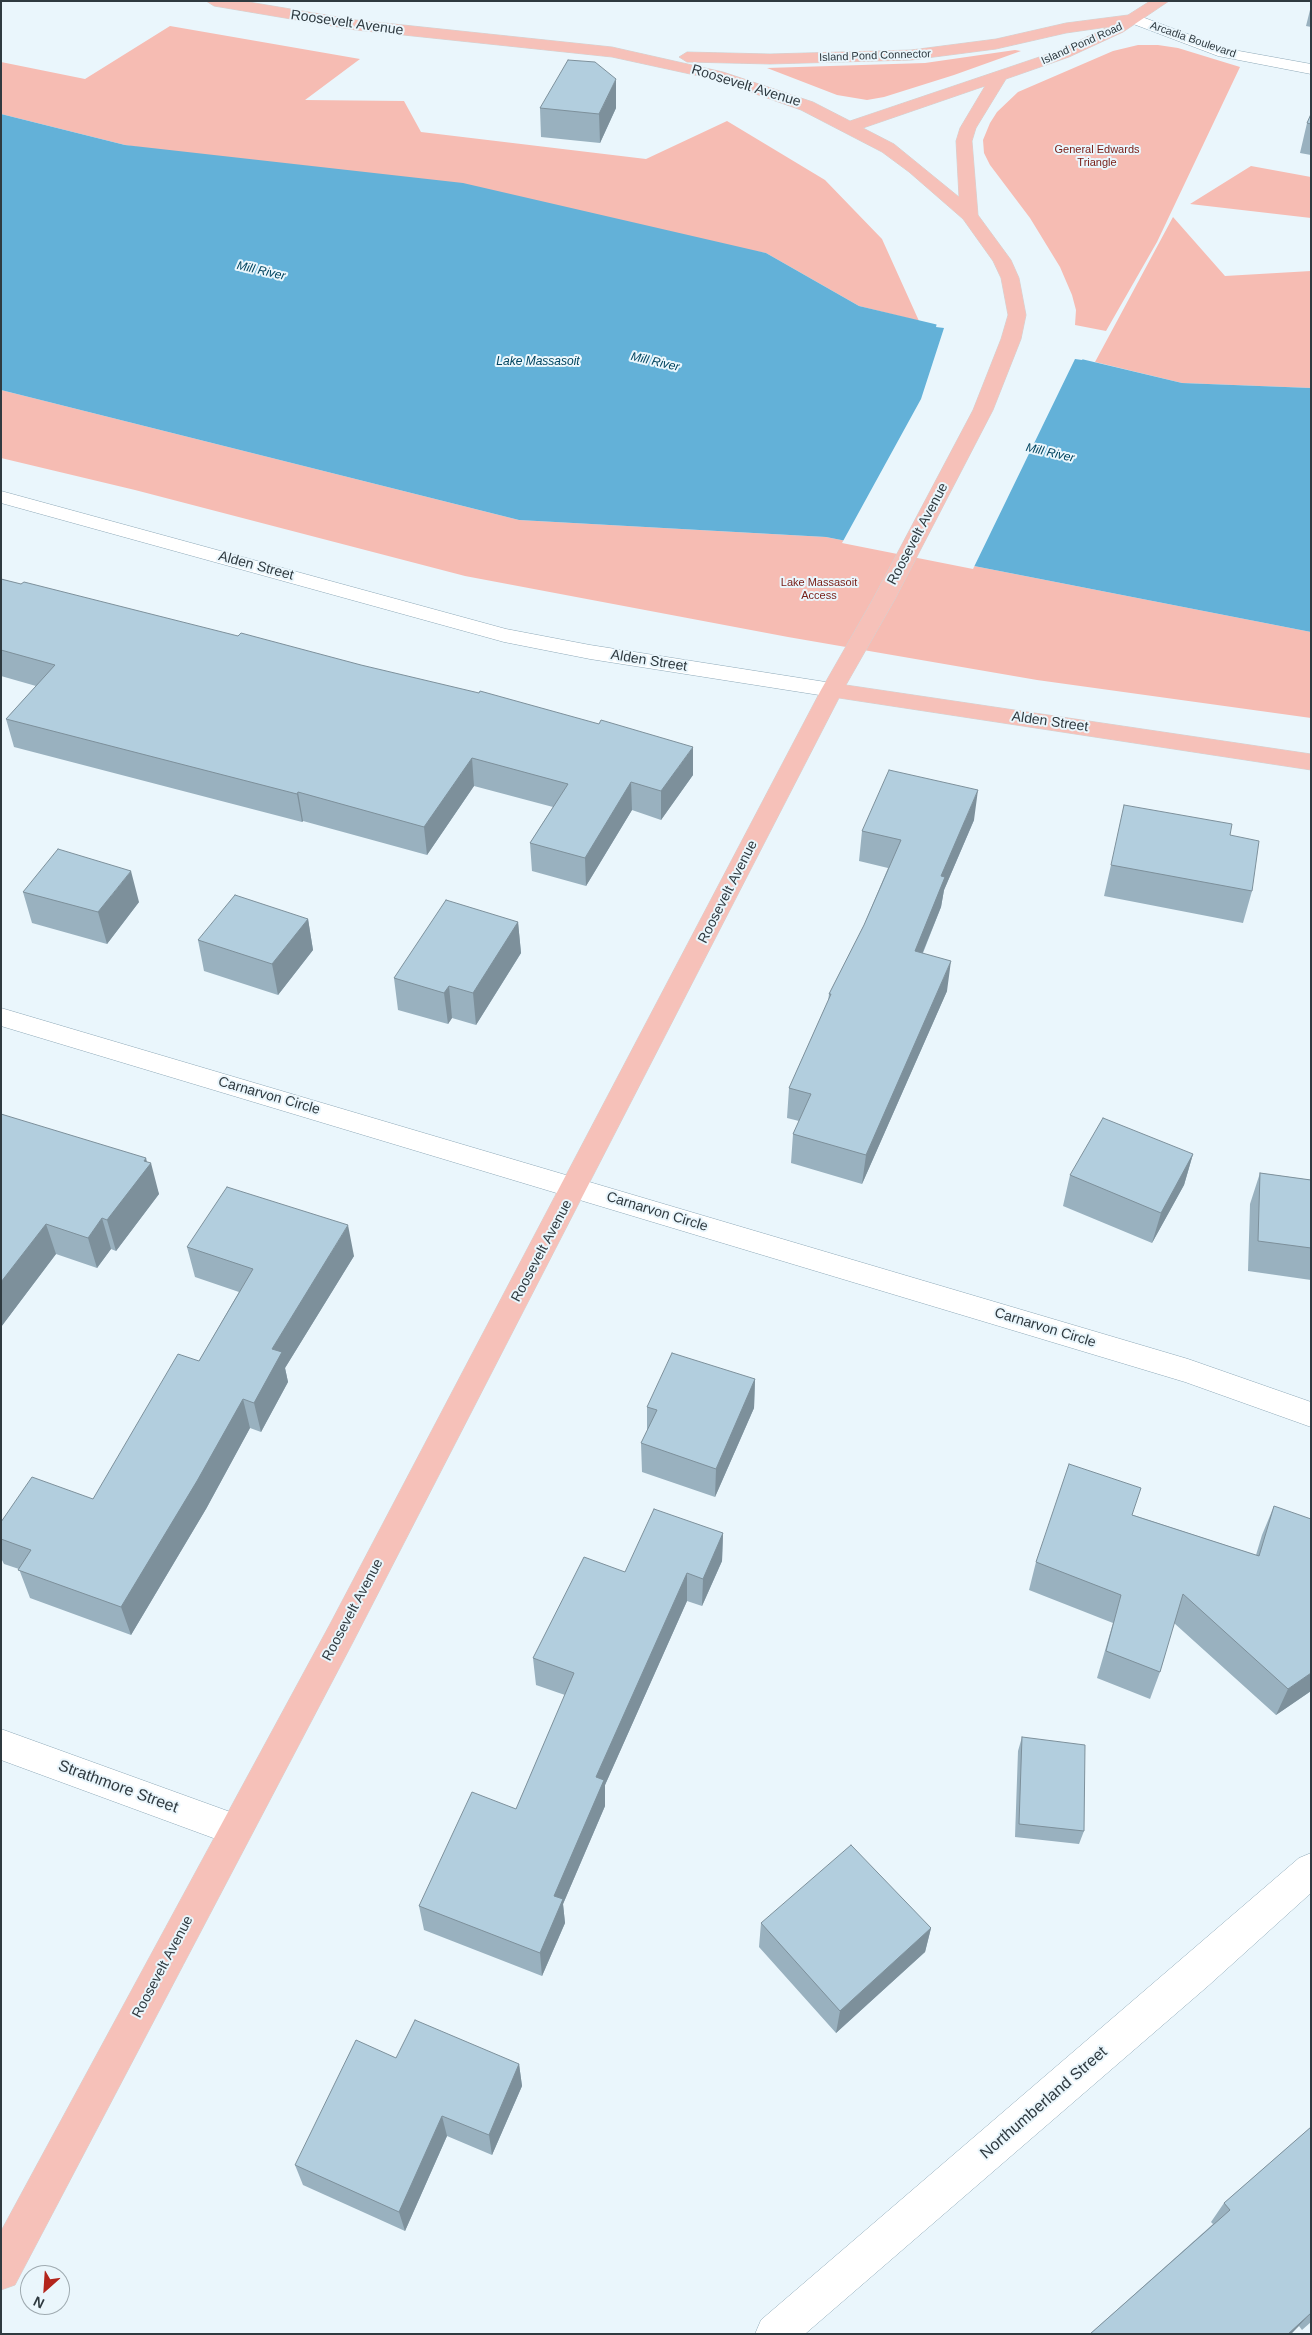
<!DOCTYPE html>
<html>
<head>
<meta charset="utf-8">
<style>
	body { margin:0 }
	#map { position:relative; width:1312px; height:2335px; overflow:hidden; background:#eaf6fc; font-family:Helvetica,sans-serif }
	canvas { display:block }
	.frame { position:absolute; inset:0; border:2px solid #2f3a40; pointer-events:none }
	.north { position:absolute; left:20px; top:2265px; width:50px; height:50px; box-sizing:border-box; background:#eaf6fc; border:1px solid #9fabb1; border-radius:50%; rotate:206deg; font-size:14px; font-weight:700; line-height:20px; text-align:center; color:#2f3a40 }
	.north::after { content:''; display:block; margin:auto; width:18px; height:22px; background:#b3251c; clip-path:polygon(50% 0,100% 100%,50% 72%,0 100%) }
</style>
</head>
<body>
<div id="map">
<canvas width="1312" height="2335"></canvas>
<div class="frame"></div>
<div class="north">N</div>
</div>
<script>
const context = document.querySelector('canvas').getContext('2d');
context.lineJoin = 'round';
function paint(path, color) { context.fillStyle = color; context.fill(path, 'evenodd'); }
const poly = rows => new Path2D(rows.map(r => 'M' + r).join(''));
function stroke(path, color, width, dash) { context.strokeStyle = color; context.lineWidth = width; context.lineCap = dash ? 'butt' : 'round'; context.setLineDash(dash || []); context.stroke(path); }
function label(font, color, halo, rows, align = 'center') {
  context.font = font + ' Helvetica,sans-serif'; context.lineWidth = 4; context.setLineDash([]); context.textBaseline = 'middle'; context.strokeStyle = halo; context.fillStyle = color; for (const [text, x, y, turn = 0] of rows) {
    context.save(); context.translate(x, y); context.rotate((+turn || 0) * Math.PI / 180); context.textAlign = isNaN(turn) ? turn : align; if (halo) context.strokeText(text, 0, 0); context.fillText(text, 0, 0); context.restore();
  }
}
const green = poly([
	[170,26,360,59,305,100,404,101,421,132,646,159,727,121,825,180,882,239,919,321,859,306,766,253,125,145,1,114,1,62,85,79],
	[1138,45,1158,45,1178,48,1240,67,1157,242,1106,331,1075,325,1076,310,1072,295,1060,267,1030,218,990,165,984,153,983,140,990,123,997,112,1018,92,1113,51],
	[1015,50,1021,51,954,75,884,97,867,100,837,95,767,68,925,63],
	[1251,166,1311,177,1311,218,1190,204],
	[1173,217,1225,276,1311,271,1311,388,1182,383,1095,362],
	[1,390,519,520,826,537,1311,632,1311,718,1037,680,788,637,465,576,135,490,1,458]
]);
const water = poly([
	[1,114,125,145,463,183,766,253,859,306,1182,383,1311,388,1311,632,826,537,519,520,1,390]
]);
const pier = poly([
	[937,323,1084,357,1082,360,1075,359,973,569,842,543,921,399,944,328,936,327]
]);
const minor = poly([
	[1134,14,1228,49,1311,64,1311,74,1218,56,1128,22,1126,19,1128,16,1134,14],
	[1,491,506,629,590,645,832,683,840,685,843,690,840,695,832,697,590,659,504,642,1,503,1,491],
	[1,1008,1188,1359,1311,1402,1311,1427,1185,1382,1,1026,1,1008],
	[1,1729,247,1818,252,1830,247,1842,235,1846,1,1760,1,1729],
	[1311,1853,1311,1893,1208,1986,805,2334,755,2334,761,2320,1299,1858,1311,1853]
]);
const major = poly([
	[206,1,243,1,356,20,612,47,723,72,813,102,850,121,1057,51,1108,27,1066,33,996,49,911,60,770,64,687,62,679,57,687,52,770,54,911,50,996,39,1066,23,1128,15,1150,1,1169,1,1123,32,1069,57,1006,79,976,128,972,141,978,215,1011,260,1019,278,1026,315,1021,339,993,410,895,599,846,685,1311,754,1311,770,839,698,352,1644,15,2285,1,2290,1,2231,330,1624,821,690,873,599,973,410,1001,339,1008,315,1001,278,993,261,963,219,909,172,882,152,801,110,713,79,612,57,356,30,214,6,206,1],
	[985,86,960,128,956,141,959,197,894,144,863,128,985,86]
]);
const wall = poly([
	[1311,6,1311,27,1306,26],
	[540,108,616,108,600,143,541,137],
	[1311,114,1311,155,1300,153,1307,123],
	[1,579,693,775,661,820,632,810,586,886,532,871,530,843,553,807,474,786,427,855,303,821,302,822,14,747,6,719,36,686,1,676],
	[974,820,944,890,941,907,923,953,947,991,862,1184,791,1163,793,1134,799,1121,787,1118,789,1088,828,1001,829,994,864,925,888,868,859,861,862,831],
	[1230,835,1252,891,1243,923,1104,896,1111,865],
	[23,892,139,902,107,944,32,923],
	[308,919,313,950,278,995,204,971,198,940],
	[518,922,521,953,476,1025,452,1018,448,1024,398,1010,394,978],
	[1,1114,147,1162,159,1194,116,1251,111,1249,97,1268,56,1254,1,1327],
	[1193,1154,1184,1185,1152,1243,1063,1206,1070,1175],
	[1260,1173,1311,1180,1311,1280,1248,1271,1250,1204],
	[187,1247,354,1256,285,1368,288,1382,261,1432,250,1428,206,1509,131,1635,30,1598,19,1569,4,1564,1,1558,1,1522,93,1499,199,1361,239,1292,195,1277],
	[755,1379,754,1408,715,1497,642,1472,641,1443,647,1431,647,1407],
	[1274,1506,1311,1691,1276,1715,1174,1623,1160,1672,1150,1699,1097,1678,1113,1623,1029,1590,1036,1562,1133,1515,1256,1555,1262,1535],
	[723,1533,722,1561,702,1606,687,1601,605,1785,605,1806,563,1904,565,1923,542,1976,424,1930,419,1906,516,1809,565,1695,536,1685,533,1658,625,1572],
	[1022,1737,1084,1831,1079,1844,1015,1837,1018,1751],
	[761,1923,931,1928,925,1952,836,2033,759,1947],
	[396,2058,519,2064,522,2086,492,2155,447,2136,405,2231,303,2185,295,2165],
	[1311,2127,1311,2322,1302,2330,1299,2326,1291,2334,1090,2334,1213,2224,1211,2222,1224,2203]
]);
const shadedWall = poly([
	[616,79,616,108,600,143,599,114],
	[693,747,693,775,661,820,661,791],
	[472,758,474,786,427,855,424,827],
	[631,782,632,810,586,886,585,858],
	[978,790,974,820,944,890,941,907,911,981,915,951,941,876],
	[298,792,303,821,302,822,297,794],
	[131,871,139,902,107,944,98,912],
	[308,919,313,950,278,995,272,964],
	[518,922,521,953,476,1025,473,993],
	[951,961,947,991,862,1184,866,1155],
	[449,986,452,1018,448,1024,444,993],
	[1193,1154,1184,1185,1152,1243,1161,1213],
	[146,1158,148,1166,151,1163,159,1194,116,1251,107,1220],
	[102,1218,111,1249,97,1268,88,1238],
	[46,1224,56,1254,1,1327,1,1282],
	[348,1225,354,1256,285,1368,288,1382,261,1432,254,1403,272,1349],
	[755,1379,754,1408,715,1497,716,1469],
	[243,1399,250,1428,206,1509,131,1635,121,1607],
	[723,1533,722,1561,702,1606,703,1579],
	[687,1573,687,1601,605,1785,605,1806,563,1904,565,1923,542,1976,540,1953,554,1896,596,1777],
	[1311,1673,1311,1691,1276,1715,1288,1689],
	[931,1928,925,1952,836,2033,840,2011],
	[519,2064,522,2086,492,2155,489,2135],
	[442,2116,447,2136,405,2231,399,2212],
	[1311,2313,1291,2334,1288,2334]
]);
const building = poly([
	[568,60,595,62,616,79,599,114,540,108,568,60],
	[1311,114,1311,124,1307,123,1311,114],
	[1,579,21,584,24,582,238,636,241,633,361,665,479,693,480,691,599,724,601,720,693,747,661,791,631,782,585,858,530,843,568,784,472,758,424,827,298,792,297,794,6,719,55,665,1,650,1,579],
	[889,770,978,790,941,876,945,877,915,951,951,961,866,1155,793,1134,811,1094,789,1088,831,994,829,994,864,925,901,840,862,831,889,770],
	[1124,805,1232,824,1230,835,1259,841,1252,891,1111,865,1124,805],
	[58,849,131,871,98,912,23,892,58,849],
	[235,895,308,919,272,964,198,940,235,895],
	[446,900,518,922,473,993,449,986,444,993,394,978,446,900],
	[1,1114,146,1158,144,1161,151,1163,107,1220,102,1218,88,1238,46,1224,1,1282,1,1114],
	[1103,1118,1193,1154,1161,1213,1070,1175,1103,1118],
	[1260,1173,1311,1180,1311,1248,1258,1241,1260,1173],
	[227,1187,348,1225,272,1349,282,1352,254,1403,243,1399,197,1481,121,1607,18,1570,31,1550,1,1539,1,1522,32,1477,93,1499,178,1354,199,1361,253,1269,187,1247,227,1187],
	[672,1353,755,1379,716,1469,641,1443,657,1410,647,1407,672,1353],
	[1069,1464,1141,1488,1132,1515,1259,1556,1274,1506,1311,1519,1311,1673,1288,1689,1183,1594,1160,1672,1106,1651,1121,1595,1036,1562,1069,1464],
	[654,1509,723,1533,703,1579,687,1573,596,1777,604,1780,554,1896,563,1899,540,1953,419,1906,472,1792,516,1809,574,1673,533,1658,584,1557,625,1572,654,1509],
	[1022,1737,1085,1745,1084,1831,1019,1824,1022,1737],
	[851,1845,931,1928,840,2011,761,1923,851,1845],
	[415,2020,519,2064,489,2135,442,2116,399,2212,295,2165,356,2040,396,2058,415,2020],
	[1311,2127,1311,2313,1288,2334,1090,2334,1230,2210,1224,2203,1311,2127]
]);
const farStreetnames = [
	["Arcadia Boulevard",1193,40,19],
	["Island Pond Road",1082,44,-24],
	["Island Pond Connector",875,56,-2]
];
const farParknames = [
	["General Edwards",1097,150],
	["Triangle",1097,163],
	["Lake Massasoit",819,583],
	["Access",819,596]
];
const farWaternames = [
	["Mill River",261,271,13],
	["Lake Massasoit",538,362],
	["Mill River",655,362,13],
	["Mill River",1050,453,13]
];
const streetNames = [
	["Roosevelt Avenue",347,23,8],
	["Roosevelt Avenue",746,86,17],
	["Roosevelt Avenue",918,534,-62],
	["Alden Street",256,566,15],
	["Alden Street",649,661,9],
	["Alden Street",1050,722,8],
	["Roosevelt Avenue",728,892,-63],
	["Carnarvon Circle",269,1096,16],
	["Carnarvon Circle",657,1212,17],
	["Roosevelt Avenue",542,1251,-62],
	["Carnarvon Circle",1045,1328,17],
	["Roosevelt Avenue",353,1610,-62],
	["Roosevelt Avenue",163,1967,-62]
];
const nearStreetnames = [
	["Strathmore Street",118,1787,20],
	["Northumberland Street",1044,2103,-41]
];
paint(green, '#f6bcb3');
paint(water, '#63b1d8');
paint(pier, '#eaf6fc');
stroke(minor, '#8fa9b8', 1);
stroke(major, '#d1d4d5', 1);
paint(minor, '#fff');
paint(major, '#f6c1b9');
paint(wall, '#99b1bf');
paint(shadedWall, '#7d909b');
paint(building, '#b2cede');
stroke(building, '#7d909b', 1);
label('11px', '#2f3a40', '#eaf6fc', farStreetnames);
label('11px', '#771c15', '#eaf6fc', farParknames);
label('italic 12px', '#00445f', '#eaf6fc', farWaternames);
label('14px', '#2f3a40', '#eaf6fc', streetNames);
label('16px', '#2f3a40', '#eaf6fc', nearStreetnames);
</script>
</body>
</html>
